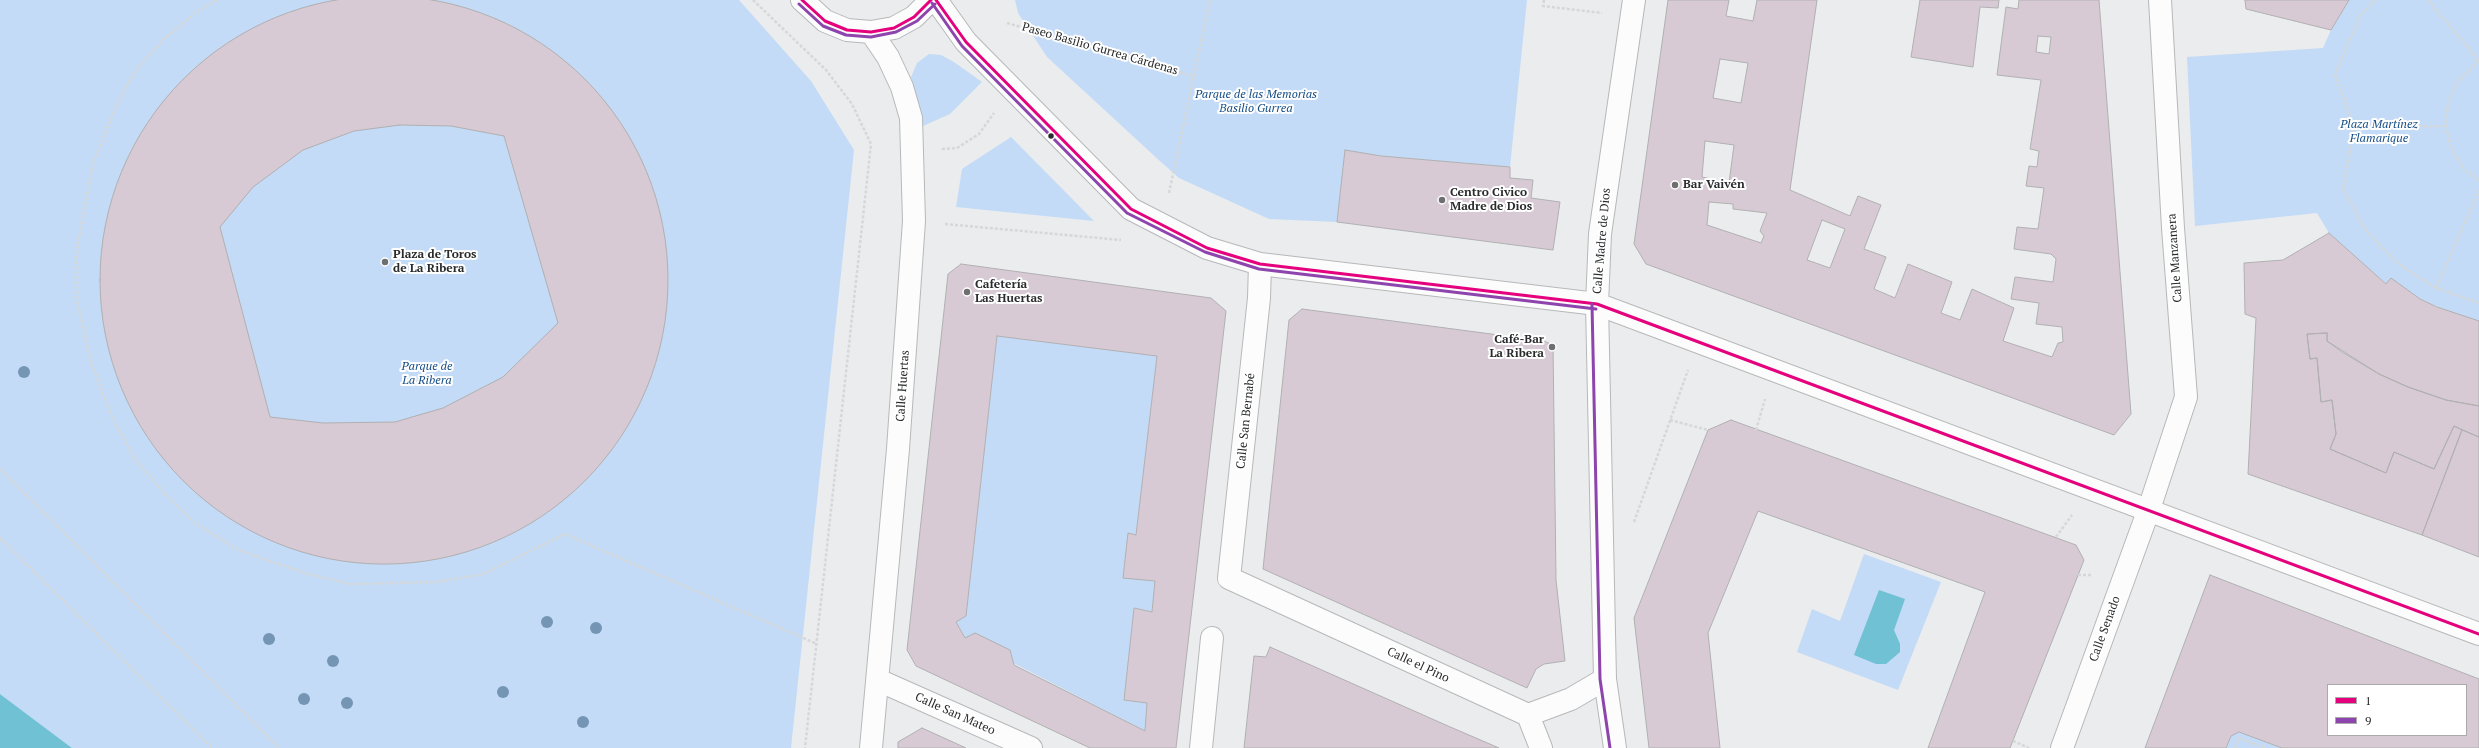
<!DOCTYPE html>
<html>
<head>
<meta charset="utf-8">
<style>
	body { margin:0 }
	#map { position:relative; width:2479px; height:748px; overflow:hidden; background:#eaecee; font-family:"PT Serif",serif }
	canvas { display:block }
	.legend { position:absolute; left:2327px; top:684px; width:140px; height:52px; box-sizing:border-box; background:#fff; border:1px solid #aaaaab; margin:0; padding:5px 7px; list-style:none; font-size:12px; color:#2a2b2c }
	.legend li { display:flex; align-items:center; gap:8px; height:20px }
	.legend b { width:20px; border:1px solid #aaaaab }
</style>
</head>
<body>
<div id="map">
<canvas width="2479" height="748"></canvas>
<ul class="legend">
<li><b style="height:5px;background:#e5007d"></b>1</li>
<li><b style="height:5px;background:#8e44ad"></b>9</li>
</ul>
</div>
<script>
const context = document.querySelector('canvas').getContext('2d');
context.lineJoin = 'round';
function paint(path, color) { context.fillStyle = color; context.fill(path, 'evenodd'); }
const poly = rows => new Path2D(rows.map(r => 'M' + r).join(''));
function stroke(path, color, width, dash) { context.strokeStyle = color; context.lineWidth = width; context.lineCap = dash ? 'butt' : 'round'; context.setLineDash(dash || []); context.stroke(path); }
function label(font, color, halo, rows, align = 'center') {
  context.font = font + ' "PT Serif",serif'; context.lineWidth = 4; context.setLineDash([]); context.textBaseline = 'middle'; context.strokeStyle = halo; context.fillStyle = color; for (const [text, x, y, turn = 0] of rows) {
    context.save(); context.translate(x, y); context.rotate((+turn || 0) * Math.PI / 180); context.textAlign = isNaN(turn) ? turn : align; if (halo) context.strokeText(text, 0, 0); context.fillText(text, 0, 0); context.restore();
  }
}
const green = poly([
	[0,0,739,0,811,81,854,150,791,748,72,748,0,694],
	[1015,0,1527,0,1510,167,1381,156,1346,151,1337,222,1269,219,1179,178,1161,162,1047,57,1018,13],
	[2349,0,2479,0,2479,321,2457,315,2420,299,2405,289,2386,284,2329,233,2317,213,2195,226,2187,57,2323,48,2331,30],
	[929,54,941,55,954,62,982,82,950,114,923,126,911,77,917,63],
	[1011,137,1094,221,956,207,962,169],
	[997,336,1157,356,1136,535,1128,534,1123,577,1155,581,1152,612,1134,608,1124,700,1147,703,1145,731,965,638,956,622,966,616],
	[1864,554,1941,582,1898,690,1797,652,1812,609,1840,621],
	[2239,732,2282,748,2226,748,2231,736]
]);
const water = poly([
	[1879,590,1905,599,1894,630,1900,644,1900,652,1886,664,1876,664,1854,655],
	[0,694,72,748,0,748]
]);
const building = poly([
	'100 280a284 284 0 1 1 568 0a284 284 0 1 1-568 0Z',
	[1668,0,1729,0,1726,16,1753,21,1757,0,1817,0,1790,190,1850,216,1858,196,1881,205,1864,249,1886,257,1874,289,1895,298,1908,264,1952,282,1941,313,1960,320,1972,289,2014,308,2003,341,2052,357,2058,343,2063,342,2062,327,2036,324,2039,303,2011,299,2015,277,2053,282,2056,259,2051,254,2014,249,2017,227,2038,229,2044,188,2026,186,2029,166,2037,167,2039,151,2030,149,2041,80,1997,75,2006,7,2018,9,2019,0,2099,0,2131,414,2114,435,1646,264,1634,244,1668,0],
	[2038,36,2051,37,2049,54,2036,52,2038,36],
	[1720,59,1748,63,1741,103,1713,98,1720,59],
	[1705,141,1734,145,1729,183,1702,177,1705,141],
	[1709,202,1733,204,1733,209,1767,213,1760,231,1764,236,1761,243,1707,225,1709,202],
	[1822,220,1845,229,1830,268,1807,260,1822,220],
	[1920,0,1999,0,1998,8,1980,7,1973,67,1911,57,1920,0],
	[2245,0,2349,0,2331,30,2246,9,2245,0],
	[400,125,451,126,504,136,558,323,503,377,443,408,395,422,323,423,270,417,220,227,253,187,303,150,354,131,400,125],
	[1345,150,1381,156,1510,167,1510,178,1533,180,1531,198,1560,202,1553,250,1337,222,1345,150],
	[2329,233,2386,284,2391,278,2420,299,2437,307,2479,321,2479,406,2446,400,2408,387,2379,374,2342,352,2327,341,2327,333,2307,334,2310,359,2317,358,2321,402,2332,400,2336,434,2330,449,2386,473,2394,452,2434,469,2454,426,2462,430,2422,535,2248,474,2256,318,2245,314,2244,263,2283,260,2329,233],
	[961,264,1211,298,1226,311,1176,748,1090,748,916,666,907,650,948,274,961,264],
	[997,336,1157,356,1136,535,1128,533,1123,578,1155,581,1152,612,1134,608,1124,700,1147,703,1145,731,1014,665,1010,650,975,633,965,638,956,622,966,616,997,336],
	[1302,309,1544,341,1553,345,1556,580,1565,661,1544,664,1536,669,1527,688,1263,569,1289,320,1302,309],
	[2327,333,2327,341,2379,374,2408,387,2446,400,2479,406,2479,437,2454,426,2434,469,2394,452,2386,473,2330,449,2336,434,2332,400,2321,402,2317,358,2310,359,2307,334,2327,333],
	[1731,420,2076,545,2084,560,2010,748,1928,748,1985,592,1758,511,1708,633,1720,748,1649,748,1634,618,1708,430,1731,420],
	[2462,430,2479,437,2479,557,2422,535,2462,430],
	[2210,575,2479,679,2479,748,2282,748,2239,732,2231,736,2226,748,2145,748,2210,575],
	[2328,685,2466,685,2466,735,2328,735,2328,685],
	[1270,647,1448,726,1499,748,1244,748,1254,656,1266,657,1270,647],
	[922,728,966,748,898,748,898,742,922,728]
]);
const path = poly([
	[217,0,198,11,164,39,135,71,114,111,93,163,76,254,76,297,92,365,112,417,135,459,165,494,195,523,238,550,308,574,350,584,437,582,483,574,565,534,817,644],
	[753,0,826,70,852,104,871,144,805,748],
	[1544,0,1543,6,1602,13],
	[2375,0,2360,16,2335,74,2354,127,2343,188,2365,229,2397,263,2436,288,2479,303],
	[2428,0,2479,61],
	[1007,23,1193,76],
	[2479,61,2458,81,2448,102,2446,126,2451,148,2464,169,2479,180],
	[2354,127,2446,126],
	[942,149,957,148,979,134,994,113],
	[1169,193,1210,0],
	[945,224,1121,240],
	[2436,288,2479,191],
	[1670,420,1708,430],
	[1756,430,1765,399],
	[0,469,279,748],
	[1634,522,1688,370],
	[2056,537,2072,515],
	[0,538,212,748],
	[2078,575,2091,575],
	[2013,741,2029,748],
	[2235,748,2239,738,2266,748]
]);
const street = poly([
	[802,0,825,21,847,30,871,32,894,28,914,17,931,0],
	[936,0,966,42,1131,209,1207,248,1260,264,1597,304],
	[1260,264,1259,298,1229,578,1528,715,1571,699,1605,679],
	[878,680,1031,748],
	[1528,715,1541,748],
	[871,748,898,449,914,221,911,118,902,87,888,57,871,32],
	[1201,748,1212,638],
	[2062,748,2149,509,2186,397,2173,228,2160,0]
]);
const secondary = poly([
	[1597,304,2479,634],
	[1615,748,1605,679,1597,304,1600,234,1634,0]
]);
const bus1 = poly([
	[802,0,825,21,847,30,871,32,894,28,914,17,931,0],
	[936,0,966,42,1131,209,1207,248,1260,264,1597,304,2479,634]
]);
const bus2 = poly([
	[932,3,962,46,1127,213,1205,252,1259,269,1596,309],
	[799,4,823,26,846,35,871,37,896,32,917,21,935,4],
	[1592,304,1600,679,1610,748]
]);
const trees = [
	[24,372],
	[547,622],
	[596,628],
	[269,639],
	[333,661],
	[503,692],
	[304,699],
	[347,703],
	[583,722]
];
const markers = [
	[1051,136,3.5,"#2a2b2c"],
	[1675,185,4,"#6d6f70"],
	[1442,200,4,"#6d6f70"],
	[385,262,4,"#6d6f70"],
	[967,292,4,"#6d6f70"],
	[1552,347,4,"#6d6f70"]
];
const streetNames = [
	["Paseo Basilio Gurrea Cárdenas",1100,49,16],
	["Calle Madre de Dios",1602,241,-85],
	["Calle Manzanera",2175,258,-94],
	["Calle Huertas",903,386,-86],
	["Calle San Bernabé",1246,421,-84],
	["Calle Senado",2105,629,-70],
	["Calle el Pino",1418,665,25],
	["Calle San Mateo",955,714,24]
];
const parkNames = [
	["Parque de las Memorias",1256,95],
	["Basilio Gurrea",1256,109],
	["Plaza Martínez",2379,125],
	["Flamarique",2379,139],
	["Parque de",427,367],
	["La Ribera",427,381]
];
const poiNames = [
	["Bar Vaivén",1683,185],
	["Centro Civico",1450,193],
	["Madre de Dios",1450,207],
	["Plaza de Toros",393,255],
	["de La Ribera",393,269],
	["Cafetería",975,285],
	["Las Huertas",975,299],
	["Café-Bar",1544,340,"right"],
	["La Ribera",1544,354,"right"]
];
paint(green, '#c3dbf6');
paint(water, '#70c1d3');
paint(building, '#d8cad4');
stroke(building, '#b0b0b1', 1);
stroke(street, '#b7b8b9', 24);
stroke(secondary, '#b7b8b9', 24);
stroke(path, '#d6d7d7', 2.5, [3, 2]);
stroke(street, '#fcfcfc', 22);
stroke(secondary, '#fcfcfc', 22);
stroke(bus1, '#e5007d', 3);
stroke(bus2, '#8e44ad', 3);
context.fillStyle = '#7595b4';
for (const [x, y] of trees) { context.beginPath(); context.arc(x, y, 6, 0, 2 * Math.PI); context.fill(); }
for (const [x, y, r, color] of markers) { const dot = new Path2D(); dot.arc(x, y, r, 0, 2 * Math.PI); context.fillStyle = color; context.fill(dot); stroke(dot, '#fff', 1.5); }
label('12px', '#2a2b2c', '#fff', streetNames);
label('italic 12px', '#154d85', '#fff', parkNames);
label('bold 12px', '#2a2b2c', '#fff', poiNames, 'left');
</script>
</body>
</html>
